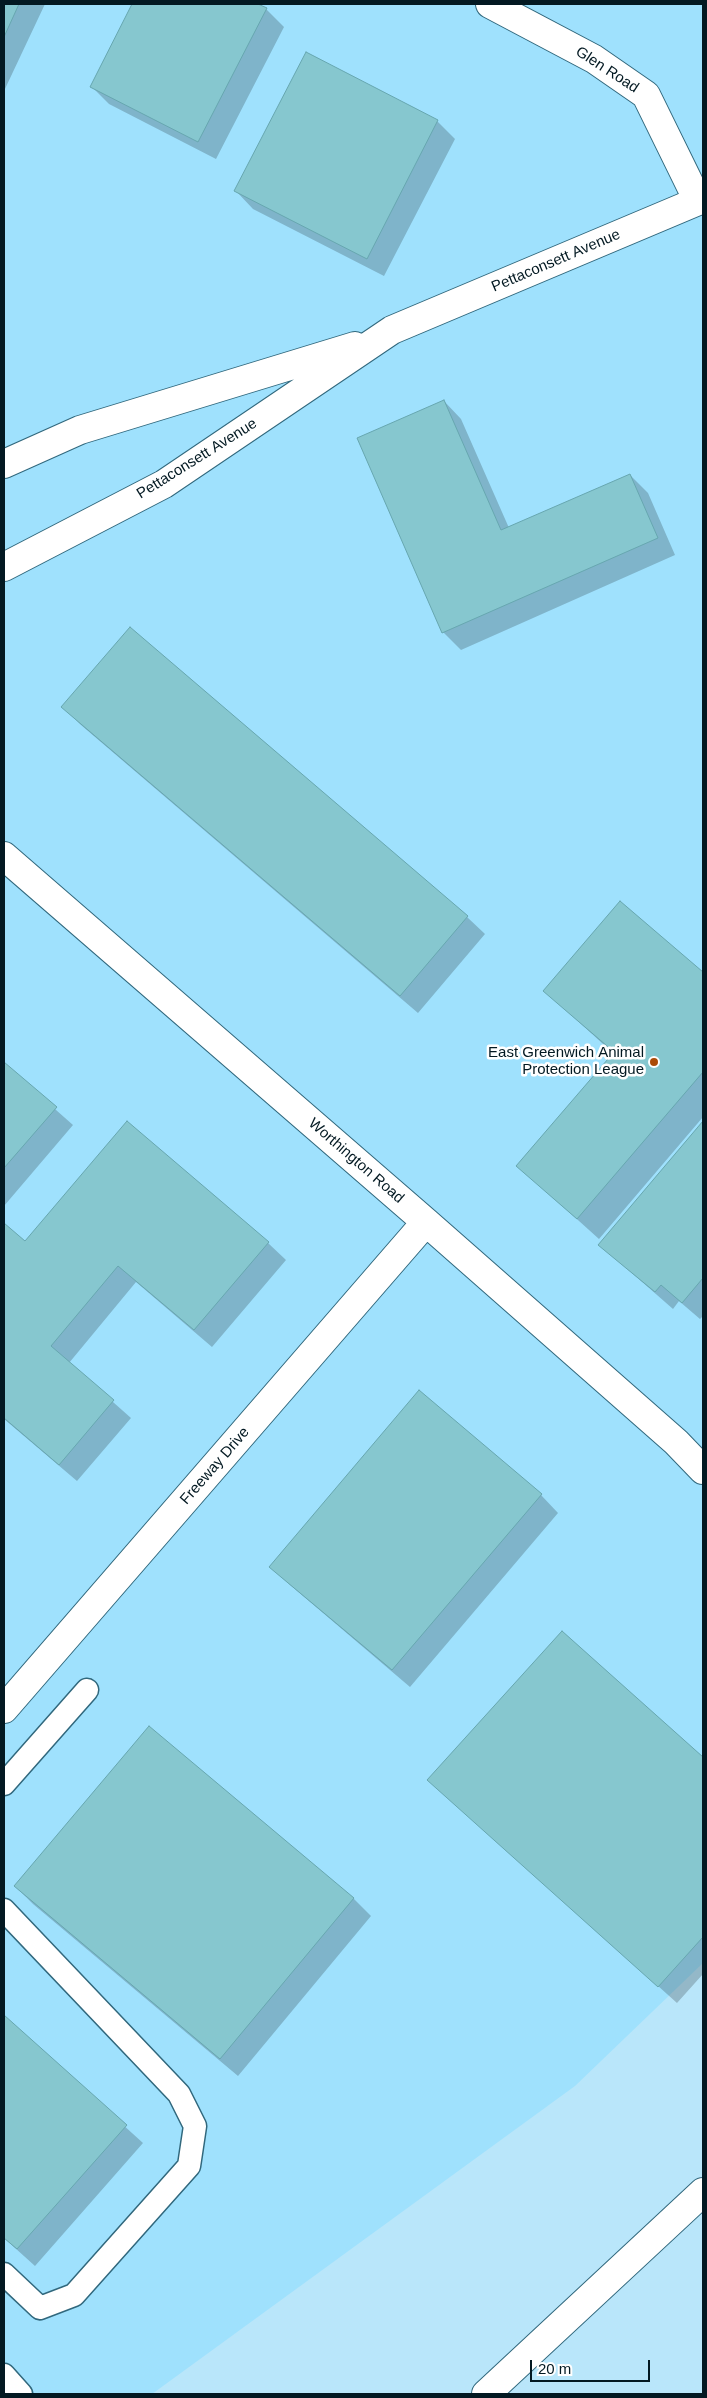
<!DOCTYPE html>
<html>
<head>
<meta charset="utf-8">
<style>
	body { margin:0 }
	#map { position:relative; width:707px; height:2398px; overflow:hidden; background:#b9e6fa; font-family:Arial,sans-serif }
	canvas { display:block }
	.frame { position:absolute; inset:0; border:5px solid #031922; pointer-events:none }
	.scale { position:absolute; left:530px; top:2360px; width:120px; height:22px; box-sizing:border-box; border:2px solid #031922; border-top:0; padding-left:6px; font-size:15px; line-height:18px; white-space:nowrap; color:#031922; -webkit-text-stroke:4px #fff; paint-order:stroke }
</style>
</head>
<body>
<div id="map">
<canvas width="707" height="2398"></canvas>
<div class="frame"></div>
<div class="scale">20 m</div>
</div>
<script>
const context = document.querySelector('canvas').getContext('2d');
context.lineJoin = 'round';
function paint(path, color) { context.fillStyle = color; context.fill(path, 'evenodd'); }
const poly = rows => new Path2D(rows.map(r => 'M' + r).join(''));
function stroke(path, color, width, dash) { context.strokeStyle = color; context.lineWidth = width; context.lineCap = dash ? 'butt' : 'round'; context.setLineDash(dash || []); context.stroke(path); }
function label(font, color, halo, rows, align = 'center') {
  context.font = font + ' Arial,sans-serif'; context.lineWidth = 5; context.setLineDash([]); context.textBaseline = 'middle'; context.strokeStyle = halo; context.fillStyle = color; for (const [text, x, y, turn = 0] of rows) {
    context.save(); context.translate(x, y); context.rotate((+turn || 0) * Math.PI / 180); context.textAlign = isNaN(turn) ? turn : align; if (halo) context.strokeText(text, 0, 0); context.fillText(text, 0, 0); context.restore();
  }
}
const built = poly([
	[4,4,703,4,703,1963,575,2086,152,2394,4,2394]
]);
const shadow = poly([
	[4,4,45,4,4,91],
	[134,4,255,4,266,9,284,27,216,159,109,104,91,86],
	[437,121,455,139,384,276,253,209,236,191],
	[444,401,461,419,509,528,630,475,648,493,675,555,461,650,443,632],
	[63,707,467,917,485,934,418,1013,81,725],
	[620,903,703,973,703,1117,599,1239,518,1166,614,1054,545,991],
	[4,1064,73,1125,4,1206],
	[703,1123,703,1316,700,1319,679,1301,673,1309,600,1245],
	[4,1224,25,1243,268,1243,286,1260,212,1347,136,1282,69,1363,131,1418,77,1481,4,1419],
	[541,1495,558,1513,410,1687,289,1584,271,1567],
	[562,1632,703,1759,703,1974,677,2003,429,1780],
	[149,1728,354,1899,371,1916,238,2076,33,1904,15,1886],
	[4,2017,143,2143,35,2266,4,2238]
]);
const building = poly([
	[4,4,19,4,4,37,4,4],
	[132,4,258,4,267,8,198,142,90,87,132,4],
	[306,52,438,120,367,259,234,191,306,52],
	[444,400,501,530,630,474,658,538,442,633,357,438,444,400],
	[130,627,468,916,400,996,61,707,130,627],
	[620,901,703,972,703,1072,577,1219,516,1166,614,1052,543,991,620,901],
	[4,1062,57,1107,4,1168,4,1062],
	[127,1121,269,1242,194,1330,118,1266,51,1346,114,1400,59,1465,4,1418,4,1223,25,1241,127,1121],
	[703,1121,703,1278,682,1303,661,1285,655,1292,598,1245,703,1121],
	[419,1390,542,1494,392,1670,269,1567,419,1390],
	[562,1631,703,1757,703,1937,658,1987,427,1780,562,1631],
	[149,1726,354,1898,220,2059,14,1886,149,1726],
	[4,2015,127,2125,17,2249,4,2238,4,2015]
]);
const service = poly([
	[4,1784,87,1690],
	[4,1910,179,2094,195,2126,189,2166,74,2295,40,2308,4,2274],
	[4,2375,21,2394]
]);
const minor = poly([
	[490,4,594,59,646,95,698,201],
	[4,464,80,430,355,346],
	[4,567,164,484,392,330,703,199],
	[4,856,426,1222,676,1442,703,1470],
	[4,1709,426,1222]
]);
const motorway = poly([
	[486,2394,703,2192]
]);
const markers = [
	[654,1062,5,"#ab4a07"]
];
const streetNames = [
	["Glen Road",607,70,33],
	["Pettaconsett Avenue",556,261,-23],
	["Pettaconsett Avenue",197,459,-32],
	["Worthington Road",356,1161,41],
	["Freeway Drive",215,1466,-49]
];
const poiNames = [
	["East Greenwich Animal",644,1053],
	["Protection League",644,1070]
];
paint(built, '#9fe1fd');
paint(shadow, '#0003');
paint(building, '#86c7cf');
stroke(building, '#67a7b0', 1);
stroke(service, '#31687d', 25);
stroke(minor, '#31687d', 30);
stroke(motorway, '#31687d', 30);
stroke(service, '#fff', 22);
stroke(minor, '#fff', 28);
stroke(motorway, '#fff', 28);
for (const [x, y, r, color] of markers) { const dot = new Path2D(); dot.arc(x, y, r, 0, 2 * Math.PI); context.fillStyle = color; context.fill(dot); stroke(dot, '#fff', 2); }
label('15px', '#031922', '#fff', streetNames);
label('15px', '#031922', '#fff', poiNames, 'right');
</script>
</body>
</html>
